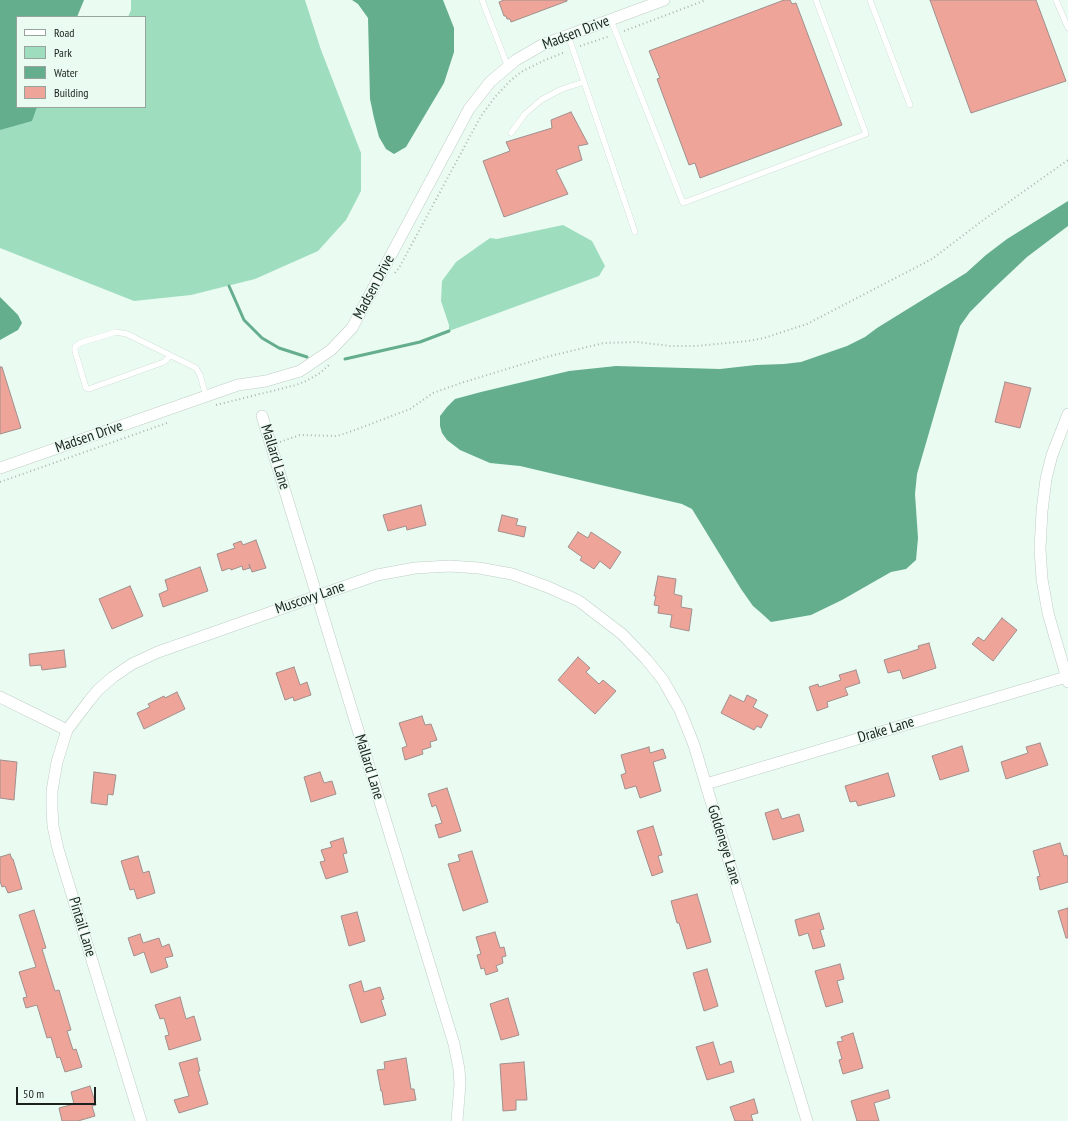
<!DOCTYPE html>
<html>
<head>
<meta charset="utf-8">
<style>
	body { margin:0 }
	#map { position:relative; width:1068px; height:1121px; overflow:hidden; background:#eafbf2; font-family:"PT Sans Narrow",sans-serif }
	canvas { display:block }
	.legend { position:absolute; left:16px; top:16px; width:130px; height:92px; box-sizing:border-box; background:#eafbf2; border:1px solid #97a49d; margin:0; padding:5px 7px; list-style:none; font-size:12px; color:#1b211e }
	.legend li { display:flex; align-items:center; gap:8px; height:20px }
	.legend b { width:20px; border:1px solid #97a49d }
	.scale { position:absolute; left:16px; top:1087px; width:80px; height:18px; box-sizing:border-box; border:2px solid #1b211e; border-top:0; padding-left:5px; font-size:12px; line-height:14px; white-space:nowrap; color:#1b211e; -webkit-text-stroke:3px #eafbf2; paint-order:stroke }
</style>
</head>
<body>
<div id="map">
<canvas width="1068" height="1121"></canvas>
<ul class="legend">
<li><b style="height:5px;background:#fff"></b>Road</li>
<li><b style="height:11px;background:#9fddbf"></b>Park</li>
<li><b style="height:11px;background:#64ae8d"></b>Water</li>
<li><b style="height:11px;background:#efa49a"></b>Building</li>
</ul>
<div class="scale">50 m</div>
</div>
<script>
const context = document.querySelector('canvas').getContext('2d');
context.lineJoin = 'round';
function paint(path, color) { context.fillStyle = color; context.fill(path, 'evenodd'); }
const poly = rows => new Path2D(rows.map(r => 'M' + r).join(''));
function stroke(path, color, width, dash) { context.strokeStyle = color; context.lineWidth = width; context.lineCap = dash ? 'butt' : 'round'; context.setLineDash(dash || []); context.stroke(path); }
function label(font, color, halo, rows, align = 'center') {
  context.font = font + ' "PT Sans Narrow",sans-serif'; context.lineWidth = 3; context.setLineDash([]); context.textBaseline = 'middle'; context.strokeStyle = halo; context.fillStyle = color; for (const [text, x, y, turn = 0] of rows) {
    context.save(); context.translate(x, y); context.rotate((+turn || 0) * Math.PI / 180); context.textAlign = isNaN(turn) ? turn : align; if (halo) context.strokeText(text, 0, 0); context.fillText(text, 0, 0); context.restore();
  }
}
const green = poly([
	[131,0,305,0,321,50,361,153,361,191,346,220,318,251,255,279,191,295,134,301,0,248,0,97,17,107,145,107,145,17,128,17,131,10],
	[563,225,592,241,605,266,599,276,449,331,449,325,441,301,442,281,456,262,490,238,497,239]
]);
const water = poly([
	[0,0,84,0,77,17,17,17,17,107,37,107,32,121,0,130],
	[352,0,443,0,454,28,454,52,444,83,406,147,394,154,386,149,379,137,374,118,370,99,368,18,358,4],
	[1068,201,1068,226,1027,257,992,290,970,312,960,326,917,474,915,494,918,538,916,560,906,569,891,572,842,600,811,615,771,622,760,612,753,606,741,589,692,509,682,504,520,466,490,463,460,450,447,440,442,433,440,426,440,416,447,407,455,399,481,392,569,371,616,366,720,369,756,365,784,364,801,362,847,346,865,337,877,328,966,273,986,255,1007,239],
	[0,297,18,315,22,323,18,330,0,340]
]);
const stream = poly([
	[229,286,244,320,262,338,279,348,307,357],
	[345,359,420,342,449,331]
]);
const building = poly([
	[504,0,567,0,567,1,511,22,510,19,507,19,506,16,504,16,499,2,504,0],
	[784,0,790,0,792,4,796,3,842,125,700,178,695,163,689,165,657,79,660,78,649,51,784,0],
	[930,0,1036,0,1066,81,971,113,930,0],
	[571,112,588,144,578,146,582,160,556,170,568,194,504,217,483,161,510,151,506,142,552,128,551,120,571,112],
	[0,367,2,367,21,428,0,434,0,367],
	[1005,382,1031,388,1020,428,995,422,1005,382],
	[421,505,426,525,407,530,406,526,388,531,383,515,421,505],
	[502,515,518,519,516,525,526,527,524,537,498,531,502,515],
	[578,532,588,538,591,532,621,552,610,569,600,561,594,569,580,560,582,557,568,547,578,532],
	[256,540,266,568,252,572,249,564,250,568,243,570,242,566,231,570,230,568,222,571,217,554,235,548,233,544,241,541,243,545,256,540],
	[200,567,208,591,163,607,159,594,168,590,165,580,200,567],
	[658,576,676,579,674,594,682,596,681,607,692,609,689,631,670,627,672,615,658,613,659,606,654,605,656,596,654,596,658,576],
	[130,586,143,616,112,629,99,599,130,586],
	[1002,618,1017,630,993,661,972,644,978,637,984,641,1002,618],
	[929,643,936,668,903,679,900,670,888,673,884,660,919,649,918,646,929,643],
	[64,650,66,667,42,670,41,665,30,666,29,654,64,650],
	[578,657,590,668,586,672,599,684,603,680,616,691,595,714,558,680,578,657],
	[294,667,300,685,307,682,311,695,294,701,293,697,285,700,276,673,294,667],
	[856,670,860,683,845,688,848,695,827,702,828,707,817,711,809,687,818,684,819,687,841,680,839,675,856,670],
	[177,692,185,709,144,729,137,713,150,707,148,704,164,696,165,698,177,692],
	[730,695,744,702,747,695,757,700,753,707,768,715,761,728,757,726,754,730,721,713,730,695],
	[422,716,425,725,431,724,437,740,430,742,431,747,422,750,423,754,405,760,402,748,407,746,399,723,422,716],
	[1040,743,1048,765,1006,779,1001,762,1028,753,1026,747,1040,743],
	[962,746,969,771,940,780,932,756,962,746],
	[649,747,650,753,663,749,666,758,653,762,661,791,640,798,636,786,625,789,621,775,626,773,621,755,649,747],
	[0,760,17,762,14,800,0,798,0,760],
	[94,772,116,775,113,795,108,794,107,805,91,803,94,772],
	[320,772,324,783,332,781,336,794,311,802,304,777,320,772],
	[888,773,895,796,858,806,856,801,850,802,845,786,888,773],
	[447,788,461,831,439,838,435,825,442,823,436,805,432,807,428,794,447,788],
	[778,809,782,819,799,814,804,831,773,840,765,813,778,809],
	[653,826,662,855,658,856,663,872,652,876,637,831,653,826],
	[343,838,347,853,343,854,348,872,326,879,320,862,325,861,321,850,332,847,330,842,343,838],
	[1060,843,1064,856,1067,855,1068,860,1068,882,1040,890,1037,877,1040,876,1033,851,1060,843],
	[472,851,488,902,463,911,448,864,460,861,458,855,472,851],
	[10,854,12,859,13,859,22,889,8,893,5,886,2,887,0,881,0,857,10,854],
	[138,856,143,873,149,871,155,893,137,899,134,889,130,890,121,861,138,856],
	[697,894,711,942,687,949,679,923,677,923,671,901,697,894],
	[1068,908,1068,938,1066,938,1058,911,1068,908],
	[34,910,46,948,42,949,55,991,59,990,71,1030,67,1031,73,1050,76,1049,82,1067,65,1072,60,1057,57,1058,51,1037,47,1038,37,1005,26,1008,23,998,27,997,19,972,36,967,19,915,34,910],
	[357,912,365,941,349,946,341,916,357,912],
	[819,913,824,929,820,930,825,946,813,949,808,933,799,936,795,920,819,913],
	[495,932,500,948,504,947,506,956,502,957,503,963,496,966,498,971,486,975,484,968,481,969,477,955,481,954,476,937,495,932],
	[140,934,143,943,159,938,162,947,169,944,173,956,165,958,168,967,151,973,144,952,134,956,128,938,140,934],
	[840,964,844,979,837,981,843,1002,826,1007,815,971,840,964],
	[707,969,718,1006,704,1011,693,973,707,969],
	[361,981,364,992,380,987,384,999,381,1000,386,1015,361,1023,349,985,361,981],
	[180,997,186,1019,194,1016,201,1040,169,1050,165,1036,169,1035,164,1018,160,1019,155,1005,180,997],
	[508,998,519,1035,501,1040,490,1004,508,998],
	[853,1033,863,1068,843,1074,839,1060,842,1059,837,1042,843,1041,841,1037,853,1033],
	[713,1042,720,1065,731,1061,734,1072,707,1080,696,1047,713,1042],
	[197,1058,200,1071,198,1071,208,1104,179,1113,174,1100,189,1096,179,1063,197,1058],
	[406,1058,411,1089,414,1089,416,1100,384,1105,382,1091,381,1091,377,1070,385,1069,384,1062,406,1058],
	[524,1062,527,1100,516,1100,516,1110,503,1111,500,1064,524,1062],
	[90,1086,96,1105,92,1106,95,1116,78,1121,62,1121,59,1108,74,1104,71,1092,90,1086],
	[888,1090,890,1098,874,1103,879,1121,857,1121,851,1101,888,1090],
	[754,1099,758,1113,751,1115,753,1121,735,1121,730,1107,754,1099]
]);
const path = poly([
	[624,31,706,0],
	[580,46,610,36],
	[395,273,399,268,481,116,495,97,510,81,521,72,543,61,565,52],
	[216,405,296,385,306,381,320,373,329,365],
	[280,442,300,435,337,436,355,430,410,409,433,393,461,383,546,357,604,343,637,342,670,346,696,346,748,341,764,338,807,324,932,259,982,221,1068,160],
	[0,482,167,423]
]);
const lane = poly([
	[482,0,508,67],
	[870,0,910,105],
	[1056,0,1068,28],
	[611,20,683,203,866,134,816,0],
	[568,35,635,232],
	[511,133,525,114,541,100,562,89,584,82],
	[170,356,164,362,89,389,86,388,75,351,75,347,80,343,116,332,127,334,196,368,200,375,206,396]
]);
const street = poly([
	[262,416,454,1044,459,1069,460,1084,457,1121],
	[0,468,238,385,266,381,300,371,331,350,352,328,469,109,490,82,516,60,542,45,664,0],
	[1068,682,1048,613,1042,579,1040,549,1042,511,1046,479,1052,455,1068,414],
	[0,697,67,730],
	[706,784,1066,677],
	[141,1121,58,849,53,826,52,809,52,791,57,762,67,730,89,701,98,690,113,677,132,664,158,652,377,575,415,568,449,566,479,568,512,574,548,587,579,601,622,634,646,659,663,680,680,710,694,745,807,1121]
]);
const streetNames = [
	["Madsen Drive",576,33,-21],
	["Madsen Drive",374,287,-62],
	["Madsen Drive",89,437,-19],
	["Mallard Lane",275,457,73],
	["Muscovy Lane",310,598,-19],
	["Drake Lane",886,730,-17],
	["Mallard Lane",369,767,73],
	["Goldeneye Lane",724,845,73],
	["Pintail Lane",82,927,73]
];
paint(green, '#9fddbf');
paint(water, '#64ae8d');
stroke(stream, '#64ae8d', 3);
paint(building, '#efa49a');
stroke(building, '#a08f8c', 1);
stroke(lane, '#becec5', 6);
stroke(street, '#becec5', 12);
stroke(path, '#abb8b1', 2, [1, 3]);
stroke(lane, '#fff', 5.5);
stroke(street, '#fff', 11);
label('15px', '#1b211e', '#eafbf2', streetNames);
</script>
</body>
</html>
